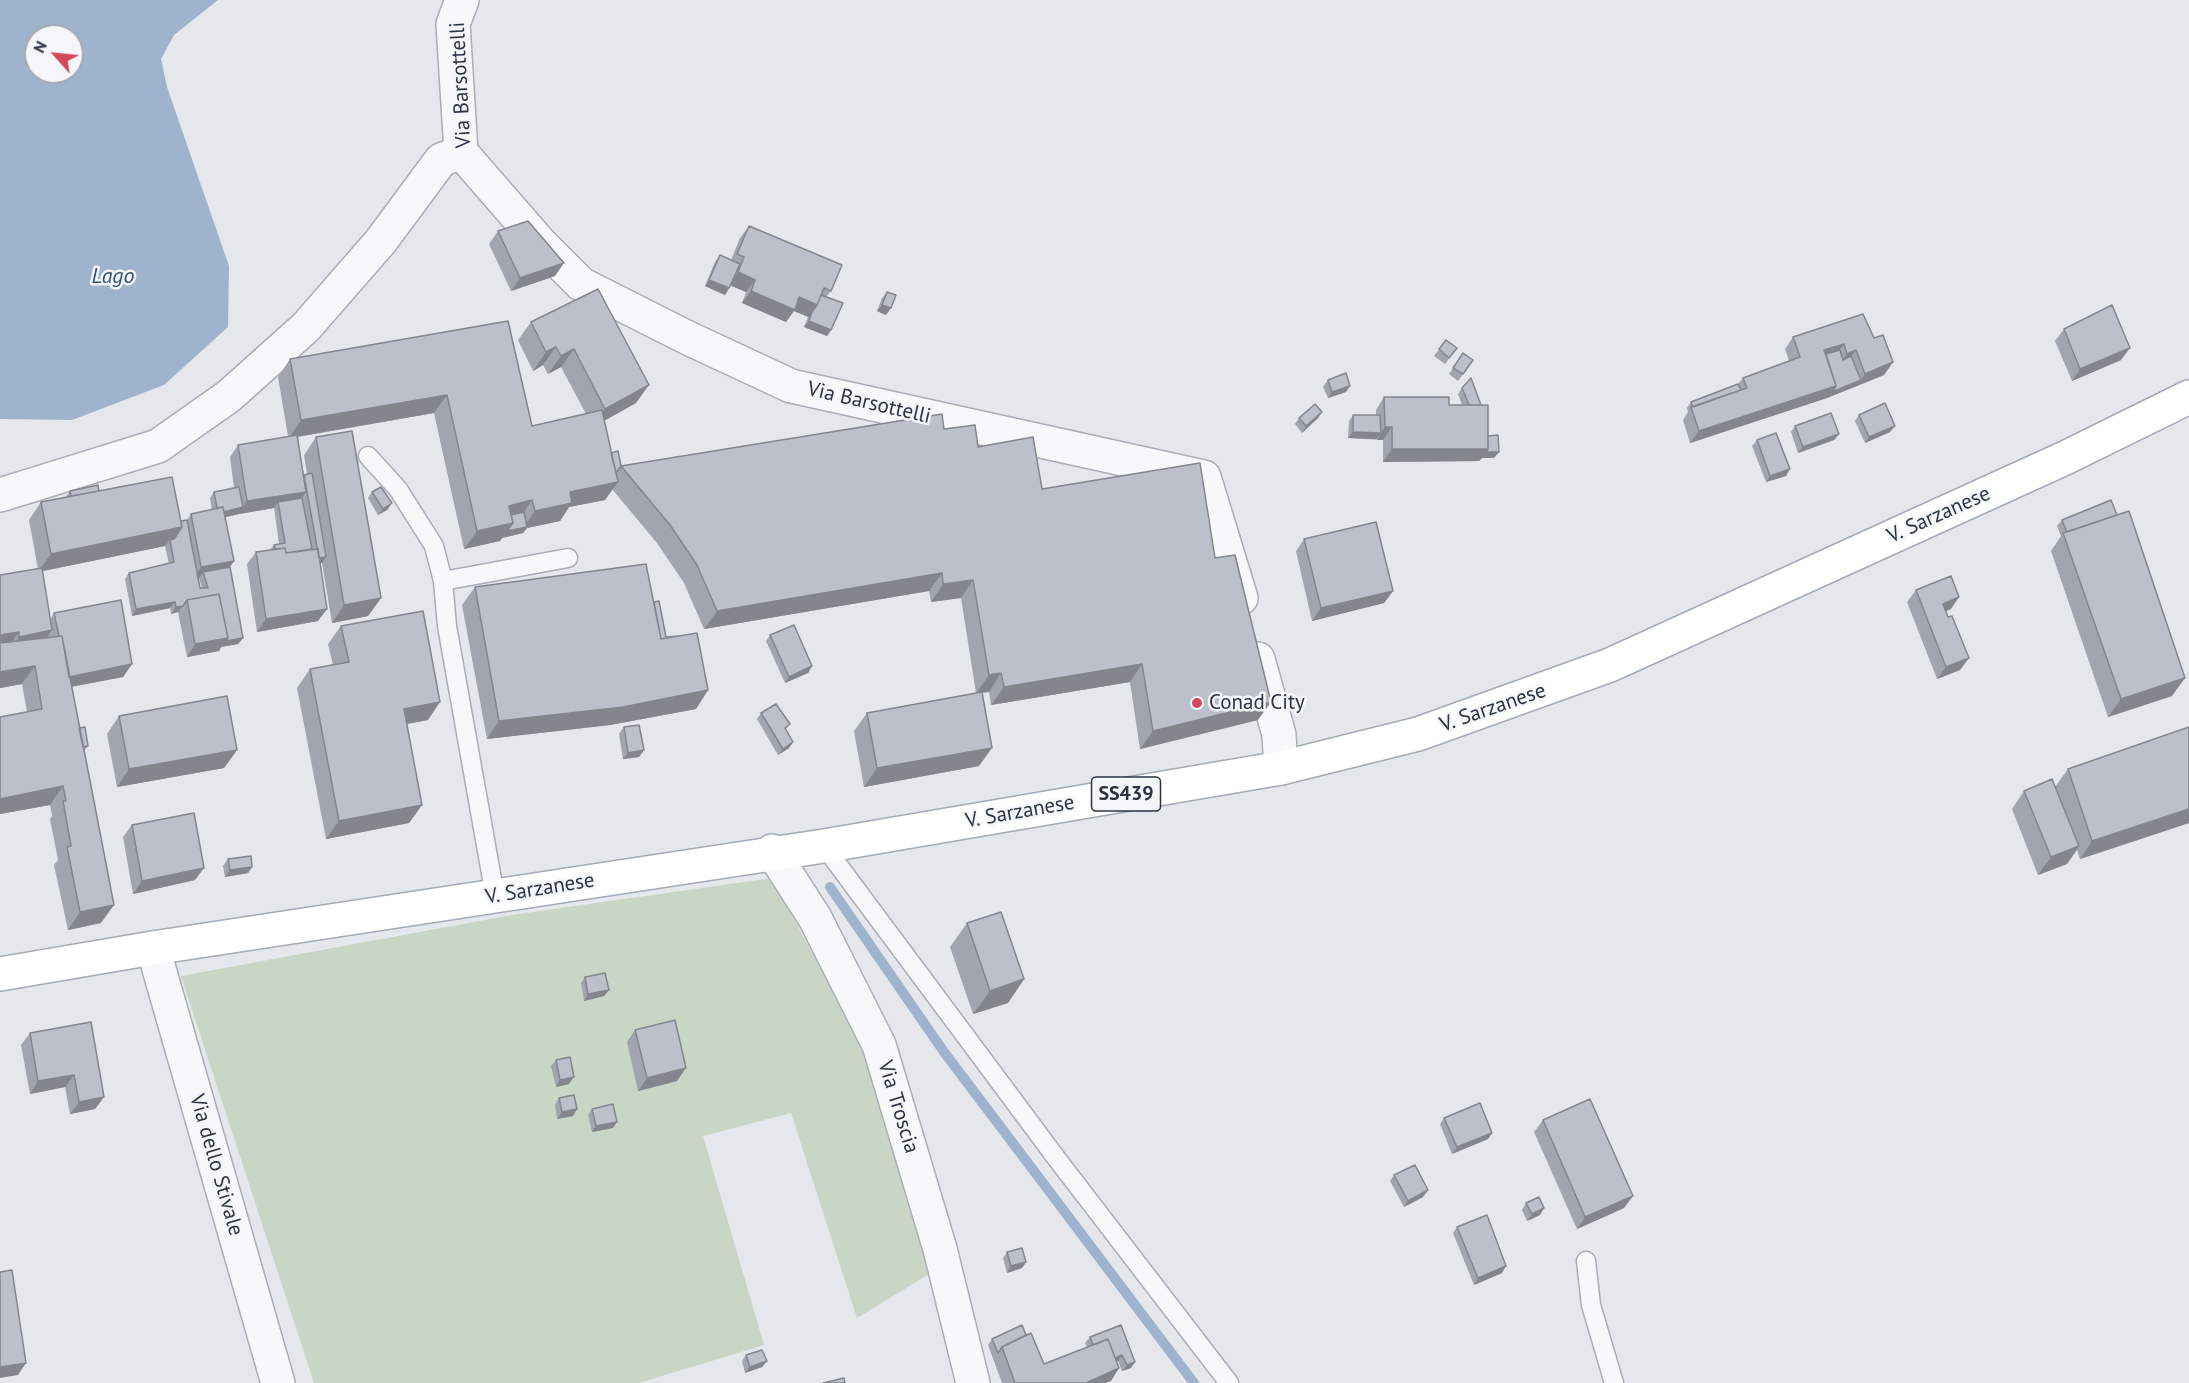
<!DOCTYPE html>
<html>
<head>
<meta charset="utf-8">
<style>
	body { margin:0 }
	#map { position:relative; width:2189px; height:1383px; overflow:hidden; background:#e4e7ec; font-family:"PT Sans",sans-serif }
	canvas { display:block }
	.north { position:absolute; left:24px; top:24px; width:60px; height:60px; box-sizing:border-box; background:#f4f6f9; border:2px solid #a4a8b1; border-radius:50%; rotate:297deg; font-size:16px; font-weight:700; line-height:24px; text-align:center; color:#2b3445 }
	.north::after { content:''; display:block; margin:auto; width:21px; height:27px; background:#d1495b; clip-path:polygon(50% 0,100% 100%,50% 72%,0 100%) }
</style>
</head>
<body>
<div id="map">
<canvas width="2189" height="1383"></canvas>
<div class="north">N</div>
</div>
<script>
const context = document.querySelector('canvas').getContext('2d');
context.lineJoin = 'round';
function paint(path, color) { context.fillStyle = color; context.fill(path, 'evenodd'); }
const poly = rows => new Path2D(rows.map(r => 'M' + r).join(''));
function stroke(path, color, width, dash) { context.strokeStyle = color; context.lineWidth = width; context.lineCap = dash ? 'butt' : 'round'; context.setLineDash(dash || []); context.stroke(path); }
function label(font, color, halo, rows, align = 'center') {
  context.font = font + ' "PT Sans",sans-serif'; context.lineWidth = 5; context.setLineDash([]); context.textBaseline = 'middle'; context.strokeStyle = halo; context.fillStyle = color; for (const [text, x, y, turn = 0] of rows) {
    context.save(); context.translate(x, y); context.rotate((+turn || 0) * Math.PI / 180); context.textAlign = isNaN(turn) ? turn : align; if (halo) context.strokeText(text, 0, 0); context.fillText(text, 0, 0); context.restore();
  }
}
const green = poly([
	[772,878,864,1049,929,1274,857,1318,791,1113,703,1136,764,1345,639,1383,314,1383,181,976,512,915]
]);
const water = poly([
	[0,0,218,0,174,35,161,59,167,87,229,266,228,327,164,385,72,420,0,419],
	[36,36,72,36,72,72,36,72]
]);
const stream = poly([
	[830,887,944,1052,1194,1383]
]);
const service = poly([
	[368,456,398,489,434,546,443,581,447,626,495,896],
	[443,581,568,558],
	[824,846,1057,1159,1229,1383],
	[1586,1261,1591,1305,1614,1383]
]);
const minor = poly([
	[462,0,453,24,461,152,541,244,581,284,688,338,791,386,1204,477,1241,598],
	[0,495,158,446,229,396,306,327,381,241,441,160,461,152],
	[1258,659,1279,735,1281,768],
	[772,851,815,918,879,1045,940,1249,973,1383],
	[153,948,278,1383]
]);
const primary = poly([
	[0,974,153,948,824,846,1281,768,1418,734,1610,665,2065,458,2189,397]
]);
const wall = poly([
	[749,226,831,291,826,297,831,330,827,336,804,327,808,317,794,311,786,322,742,303,746,292,731,285,725,295,705,286,715,262,720,255,731,260,740,238],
	[498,231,555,276,511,291,489,244],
	[598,289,636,403,604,421,611,453,621,466,944,429,978,447,1042,489,1215,558,1258,720,1140,749,1130,682,991,705,989,692,982,693,979,766,864,787,854,731,867,713,976,693,961,598,931,602,929,591,704,629,684,583,657,543,612,489,605,500,569,507,560,521,527,528,523,533,502,538,500,541,464,549,434,413,298,437,304,476,307,474,304,455,316,437,381,598,368,616,332,623,322,563,320,563,318,621,257,632,247,564,256,552,270,550,274,545,279,544,274,508,239,514,225,517,234,561,230,567,243,638,238,644,221,647,219,651,187,657,178,612,171,614,170,608,132,616,125,579,129,573,169,564,165,546,43,571,50,620,54,613,132,664,123,677,71,687,79,728,88,746,84,751,101,923,68,930,54,865,58,860,50,819,52,816,50,805,0,814,0,717,27,712,22,684,0,688,0,575,38,569,29,520,41,502,66,497,70,491,99,491,181,521,187,520,191,514,212,510,210,498,214,492,234,488,230,457,238,445,288,436,278,377,290,359,508,321,532,426,586,414,561,367,548,374,543,365,533,371,518,340,531,322],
	[199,578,202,588,200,588,198,579],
	[887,292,886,315,877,311,882,298],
	[2064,329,2121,360,2072,381,2055,341],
	[1793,337,1874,338,1893,362,1884,375,1827,398,1690,443,1683,420,1688,412,1687,408,1691,402,1738,384,1743,378,1789,361,1785,349],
	[1446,340,1457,348,1445,364,1434,356],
	[1463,353,1473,360,1458,381,1449,374],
	[1328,380,1346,392,1328,398,1323,387],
	[1462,388,1488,436,1499,452,1494,458,1482,458,1479,461,1383,462,1383,440,1348,438,1349,421,1353,415,1376,415,1376,410,1384,397,1449,405,1462,405,1458,394],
	[1859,415,1890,432,1865,443,1855,421],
	[1299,418,1318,418,1302,433,1295,424],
	[1795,426,1839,434,1834,440,1798,453,1791,432],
	[1757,440,1786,476,1766,482,1752,446],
	[372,492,392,503,387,510,378,515,368,498],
	[2062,520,2172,696,2108,717,2051,551,2061,536,2057,526],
	[1304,539,1393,591,1384,603,1312,621,1296,551],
	[475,587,654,602,666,637,679,636,708,690,696,709,610,725,487,739,462,605],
	[1916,590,1951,609,1946,611,1960,670,1937,679,1907,602],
	[341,626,428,720,407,724,422,805,409,823,326,839,297,688,310,669,333,665,328,644],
	[770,635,812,666,808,673,785,683,766,641],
	[761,713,790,724,786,729,793,742,789,748,778,755,757,719],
	[119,716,237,750,224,768,117,787,107,734],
	[624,727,644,750,639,757,623,759,619,734],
	[2189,727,2189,823,2080,859,2077,850,2067,864,2038,875,2012,809,2024,791,2055,787,2068,769],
	[132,825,195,880,133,894,123,837],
	[228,859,252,867,248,873,225,877,223,866],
	[967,923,1024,979,1008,1003,973,1014,950,947],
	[585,977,609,990,604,996,584,1001,581,983],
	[635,1030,677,1081,638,1091,627,1042],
	[30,1033,104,1097,95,1109,70,1114,65,1087,30,1094,21,1045],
	[556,1060,569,1084,556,1087,551,1066],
	[559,1098,577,1109,573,1116,557,1119,555,1105],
	[592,1109,613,1128,592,1132,588,1115],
	[1444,1118,1492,1133,1488,1139,1452,1154,1440,1124],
	[1543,1120,1624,1208,1577,1229,1534,1132],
	[1394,1175,1428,1190,1423,1197,1404,1207,1390,1181],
	[1526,1203,1544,1208,1540,1215,1527,1221,1522,1210],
	[1457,1227,1502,1273,1474,1285,1453,1233],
	[1007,1252,1026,1262,1022,1268,1007,1273,1003,1258],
	[1121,1325,1131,1368,1122,1371,1118,1361,1117,1361,1111,1381,1105,1383,1002,1383,988,1345,992,1339,1026,1335,1044,1364,1087,1347,1085,1343,1090,1337],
	[746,1355,767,1361,762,1367,745,1373,742,1361]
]);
const shadedWall = poly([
	[564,263,555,276,511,291,520,278],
	[738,272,755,280,746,292,729,285],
	[709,280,729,288,725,295,705,286],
	[751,291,799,297,817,305,809,317,794,311,786,322,742,303],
	[882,305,891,308,886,315,877,311],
	[809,321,831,330,827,336,804,327],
	[1844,344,1835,356,1822,361,1824,350],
	[556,347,543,365,533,371,546,352],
	[2130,348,2121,360,2072,381,2080,369],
	[574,349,561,367,548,374,561,356],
	[1856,350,1847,362,1838,366,1847,354],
	[1893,362,1884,375,1827,398,1690,443,1699,431,1836,386,1861,380,1865,374],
	[649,385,636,403,593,427,605,409],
	[1350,386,1346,392,1328,398,1332,392],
	[447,395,434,413,289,438,301,420],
	[1322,412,1318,418,1302,433,1306,426],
	[1895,426,1890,432,1865,443,1869,437],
	[1385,427,1392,427,1383,440,1377,440],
	[1353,432,1381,433,1376,439,1348,438],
	[1839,434,1834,440,1798,453,1803,447],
	[1392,449,1488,449,1499,452,1494,458,1482,458,1479,461,1383,462],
	[1790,469,1786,476,1766,482,1770,476],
	[618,482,605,500,569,507,560,521,527,528,523,533,502,538,500,541,464,549,477,531,513,523,523,528,535,511,570,492],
	[306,492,297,504,278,502,274,508,239,514,214,520,218,513,243,507,247,501],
	[532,500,520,518,501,518,509,506],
	[392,503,387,510,378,515,383,509],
	[182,527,170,544,170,540,165,546,38,572,51,554],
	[326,557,322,563,314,564,318,558],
	[234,561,225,573,203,572,199,578,193,580,201,567],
	[942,573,929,591,704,629,717,611],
	[973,580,961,598,931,602,943,584],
	[1393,591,1384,603,1312,621,1321,608],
	[1959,597,1951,609,1934,616,1943,604],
	[381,598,368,616,332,623,344,605],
	[175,602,170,608,132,616,136,609],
	[183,606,178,612,171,614,176,607],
	[327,609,318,621,257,632,266,619],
	[52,630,39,649,7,655,19,637],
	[19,632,6,650,0,651,0,635],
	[228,638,243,638,238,644,221,647,219,651,187,657,195,644],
	[1969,658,1960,670,1937,679,1946,667],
	[132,664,123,677,59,689,67,677],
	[1142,664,1130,682,991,705,1004,687],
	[35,666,22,684,0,688,0,672],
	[812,666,808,673,785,683,789,677],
	[1001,673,989,692,976,693,989,675],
	[2185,678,2172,696,2108,717,2121,699],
	[708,690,696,709,610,725,487,739,499,721],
	[440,702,428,720,391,727,404,709],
	[1271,702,1258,720,1140,749,1153,731],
	[793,742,789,748,778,755,783,749],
	[992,748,979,766,864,787,877,768],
	[237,750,224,768,117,787,129,769],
	[644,750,639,757,623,759,628,753],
	[63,786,50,805,0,814,0,799],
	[422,805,409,823,326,839,339,821],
	[2189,809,2189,823,2080,859,2092,841],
	[2079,846,2067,864,2038,875,2051,857],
	[252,867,248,873,225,877,230,870],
	[204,868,195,880,133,894,142,881],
	[114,905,101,923,68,930,80,912],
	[1024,979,1008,1003,973,1014,990,991],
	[609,990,604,996,584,1001,588,994],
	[686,1068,677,1081,638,1091,647,1078],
	[74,1075,65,1087,30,1094,38,1081],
	[574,1077,569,1084,556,1087,560,1080],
	[104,1097,95,1109,70,1114,79,1102],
	[577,1109,573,1116,557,1119,562,1112],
	[617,1122,613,1128,592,1132,596,1126],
	[1492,1133,1488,1139,1452,1154,1457,1147],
	[1428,1190,1423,1197,1404,1207,1408,1201],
	[1633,1196,1624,1208,1577,1229,1585,1217],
	[1544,1208,1540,1215,1527,1221,1532,1214],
	[1026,1262,1022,1268,1007,1273,1011,1266],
	[1506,1266,1502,1273,1474,1285,1478,1278],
	[1122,1355,1118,1361,1105,1366,1110,1360],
	[767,1361,762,1367,745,1373,750,1367],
	[1135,1362,1131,1368,1122,1371,1127,1365],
	[26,1363,18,1375,0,1378,0,1367],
	[1119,1368,1111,1381,1105,1383,1086,1383]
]);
const building = poly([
	[528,221,564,263,520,278,498,231,528,221],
	[749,226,842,265,831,291,824,288,817,305,799,297,795,310,751,291,755,280,738,272,744,257,737,254,749,226],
	[720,255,740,264,729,288,709,280,720,255],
	[598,289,649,385,605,409,574,349,561,356,556,347,546,352,531,322,598,289],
	[887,292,896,295,891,308,882,305,887,292],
	[821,295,843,303,831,330,809,321,812,312,817,305,821,295],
	[2112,305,2130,348,2080,369,2064,329,2112,305],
	[1863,314,1874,338,1883,335,1893,362,1865,374,1856,350,1847,354,1844,344,1824,350,1836,386,1699,431,1691,407,1747,388,1743,378,1800,357,1793,337,1863,314],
	[508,321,532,426,602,410,618,482,570,492,572,503,535,511,532,500,509,506,513,523,477,531,447,395,301,420,290,359,508,321],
	[1446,340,1457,348,1449,358,1439,349,1446,340],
	[1840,350,1843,360,1851,356,1861,380,1832,392,1836,386,1826,354,1840,350],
	[1463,353,1473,360,1463,374,1453,368,1463,353],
	[1346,373,1350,386,1332,392,1328,380,1346,373],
	[1471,378,1481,405,1469,405,1462,388,1471,378],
	[1738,384,1741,390,1693,407,1691,402,1738,384],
	[1384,397,1449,397,1449,405,1488,405,1488,449,1392,449,1392,427,1385,427,1384,397],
	[1885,403,1895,426,1869,437,1859,415,1885,403],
	[1315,404,1322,412,1306,426,1299,418,1315,404],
	[1831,413,1839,434,1803,447,1795,426,1831,413],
	[942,414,944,429,975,425,978,447,1033,437,1042,489,1200,463,1215,558,1235,555,1271,702,1153,731,1142,664,1004,687,1001,673,989,675,973,580,943,584,942,573,717,611,697,565,670,525,621,466,942,414],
	[1353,415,1380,415,1381,433,1353,432,1353,415],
	[352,431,381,598,344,605,316,437,352,431],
	[1776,433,1790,469,1770,476,1757,440,1776,433],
	[297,435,306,492,247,501,238,445,297,435],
	[1498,435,1499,452,1486,452,1488,449,1488,436,1498,435],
	[618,451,621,466,616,473,611,453,618,451],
	[312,473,326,557,319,558,304,475,312,473],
	[172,477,182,527,51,554,41,502,172,477],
	[98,485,99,491,71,496,70,491,98,485],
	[239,487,243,507,224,512,223,507,217,508,214,492,239,487],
	[381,487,392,503,383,509,372,492,381,487],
	[302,498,312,549,286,553,285,548,275,549,274,545,285,543,278,502,302,498],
	[2111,500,2117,515,2067,532,2062,520,2111,500],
	[223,507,234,561,201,567,191,514,223,507],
	[2129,511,2185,678,2121,699,2063,533,2129,511],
	[524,512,527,527,507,531,513,523,511,515,524,512],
	[187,520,200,588,208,588,203,572,230,567,243,638,226,641,228,638,219,594,187,600,183,606,176,607,175,602,136,609,129,573,174,562,170,540,174,539,182,527,181,521,187,520],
	[1376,522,1393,591,1321,608,1304,539,1376,522],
	[285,548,286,553,318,549,327,609,266,619,256,552,285,548],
	[646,564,661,639,697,633,708,690,623,707,499,721,475,587,646,564],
	[42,568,52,630,19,637,19,632,0,635,0,575,42,568],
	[1951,576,1959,597,1943,604,1948,617,1952,616,1969,658,1946,667,1916,590,1951,576],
	[219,594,228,638,195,644,187,600,219,594],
	[121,600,132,664,69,677,62,636,59,636,54,613,121,600],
	[659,601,666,637,679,636,661,639,654,602,659,601],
	[423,611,440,702,404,709,422,805,339,821,310,669,349,662,341,626,423,611],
	[794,625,812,666,789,677,770,635,794,625],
	[62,636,114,905,80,912,67,847,71,846,63,801,66,801,63,786,0,799,0,717,42,709,35,666,0,672,0,643,62,636],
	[982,692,992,748,877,768,867,713,982,692],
	[227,696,237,750,129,769,119,716,227,696],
	[776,704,790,724,785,728,793,742,783,749,761,713,776,704],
	[639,725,644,750,628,753,624,727,639,725],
	[85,727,88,746,83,747,79,728,85,727],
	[2189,727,2189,809,2092,841,2068,769,2189,727],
	[2052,779,2079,846,2051,857,2024,791,2052,779],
	[194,813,204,868,142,881,132,825,194,813],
	[251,856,252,867,230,870,228,859,251,856],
	[1001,912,1024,979,990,991,967,923,1001,912],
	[605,973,609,990,588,994,585,977,605,973],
	[675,1020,686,1068,647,1078,635,1030,675,1020],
	[91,1022,104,1097,79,1102,74,1075,38,1081,30,1033,91,1022],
	[570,1057,574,1077,560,1080,556,1060,570,1057],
	[574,1095,577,1109,562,1112,559,1098,574,1095],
	[1590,1099,1633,1196,1585,1217,1543,1120,1590,1099],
	[1480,1103,1492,1133,1457,1147,1444,1118,1480,1103],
	[613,1104,617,1122,596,1126,592,1109,613,1104],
	[1415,1165,1428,1190,1408,1201,1394,1175,1415,1165],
	[1539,1197,1544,1208,1532,1214,1526,1203,1539,1197],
	[1487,1215,1506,1266,1478,1278,1457,1227,1487,1215],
	[1022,1248,1026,1262,1011,1266,1007,1252,1022,1248],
	[12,1270,26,1363,0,1367,0,1272,12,1270],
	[1022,1325,1026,1335,1002,1347,998,1353,992,1339,1022,1325],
	[1121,1325,1135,1362,1127,1365,1122,1355,1115,1358,1108,1339,1093,1345,1090,1337,1121,1325],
	[1031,1333,1044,1364,1108,1339,1119,1368,1086,1383,1015,1383,1002,1347,1031,1333],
	[762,1350,767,1361,750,1367,746,1355,762,1350],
	[844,1378,845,1383,823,1383,844,1378]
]);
const markers = [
	[1197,703,6,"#d1495b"]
];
const shields = [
	[1126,794,69]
];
const shieldNames = [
	["SS439",1126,794]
];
const streetNames = [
	["Via Barsottelli",461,85,-93],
	["Via Barsottelli",869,403,13],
	["V. Sarzanese",1939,515,-24],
	["V. Sarzanese",1493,708,-19],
	["V. Sarzanese",1020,812,-10],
	["V. Sarzanese",540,889,-9],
	["Via Troscia",898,1107,73],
	["Via dello Stivale",216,1165,74]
];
const poiNames = [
	["Conad City",1209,703]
];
const waterNames = [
	["Lago",113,277]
];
paint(green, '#c9d6c5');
paint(water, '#9fb4cc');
stroke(stream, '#9fb4cc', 10);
stroke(service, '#a9aeb7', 21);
stroke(minor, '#a9aeb7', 36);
stroke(primary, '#a3abb8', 36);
stroke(service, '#f7f8fa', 18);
stroke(minor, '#f7f8fa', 33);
stroke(primary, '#fff', 33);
paint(wall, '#a1a5ae');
paint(shadedWall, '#83868d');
paint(building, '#bbc0ca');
stroke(building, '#83868d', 1.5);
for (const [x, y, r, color] of markers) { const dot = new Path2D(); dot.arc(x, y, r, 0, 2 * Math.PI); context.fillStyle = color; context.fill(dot); stroke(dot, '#f4f6f9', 2); }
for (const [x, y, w] of shields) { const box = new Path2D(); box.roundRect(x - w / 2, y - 17, w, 34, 4.5); context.fillStyle = '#f4f6f9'; context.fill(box); stroke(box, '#2b3445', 1.5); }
label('bold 20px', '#2b3445', null, shieldNames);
label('21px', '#2b3445', '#f4f6f9', streetNames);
label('21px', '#2b3445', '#f4f6f9', poiNames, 'left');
label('italic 22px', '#34527a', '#f4f6f9', waterNames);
</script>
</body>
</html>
